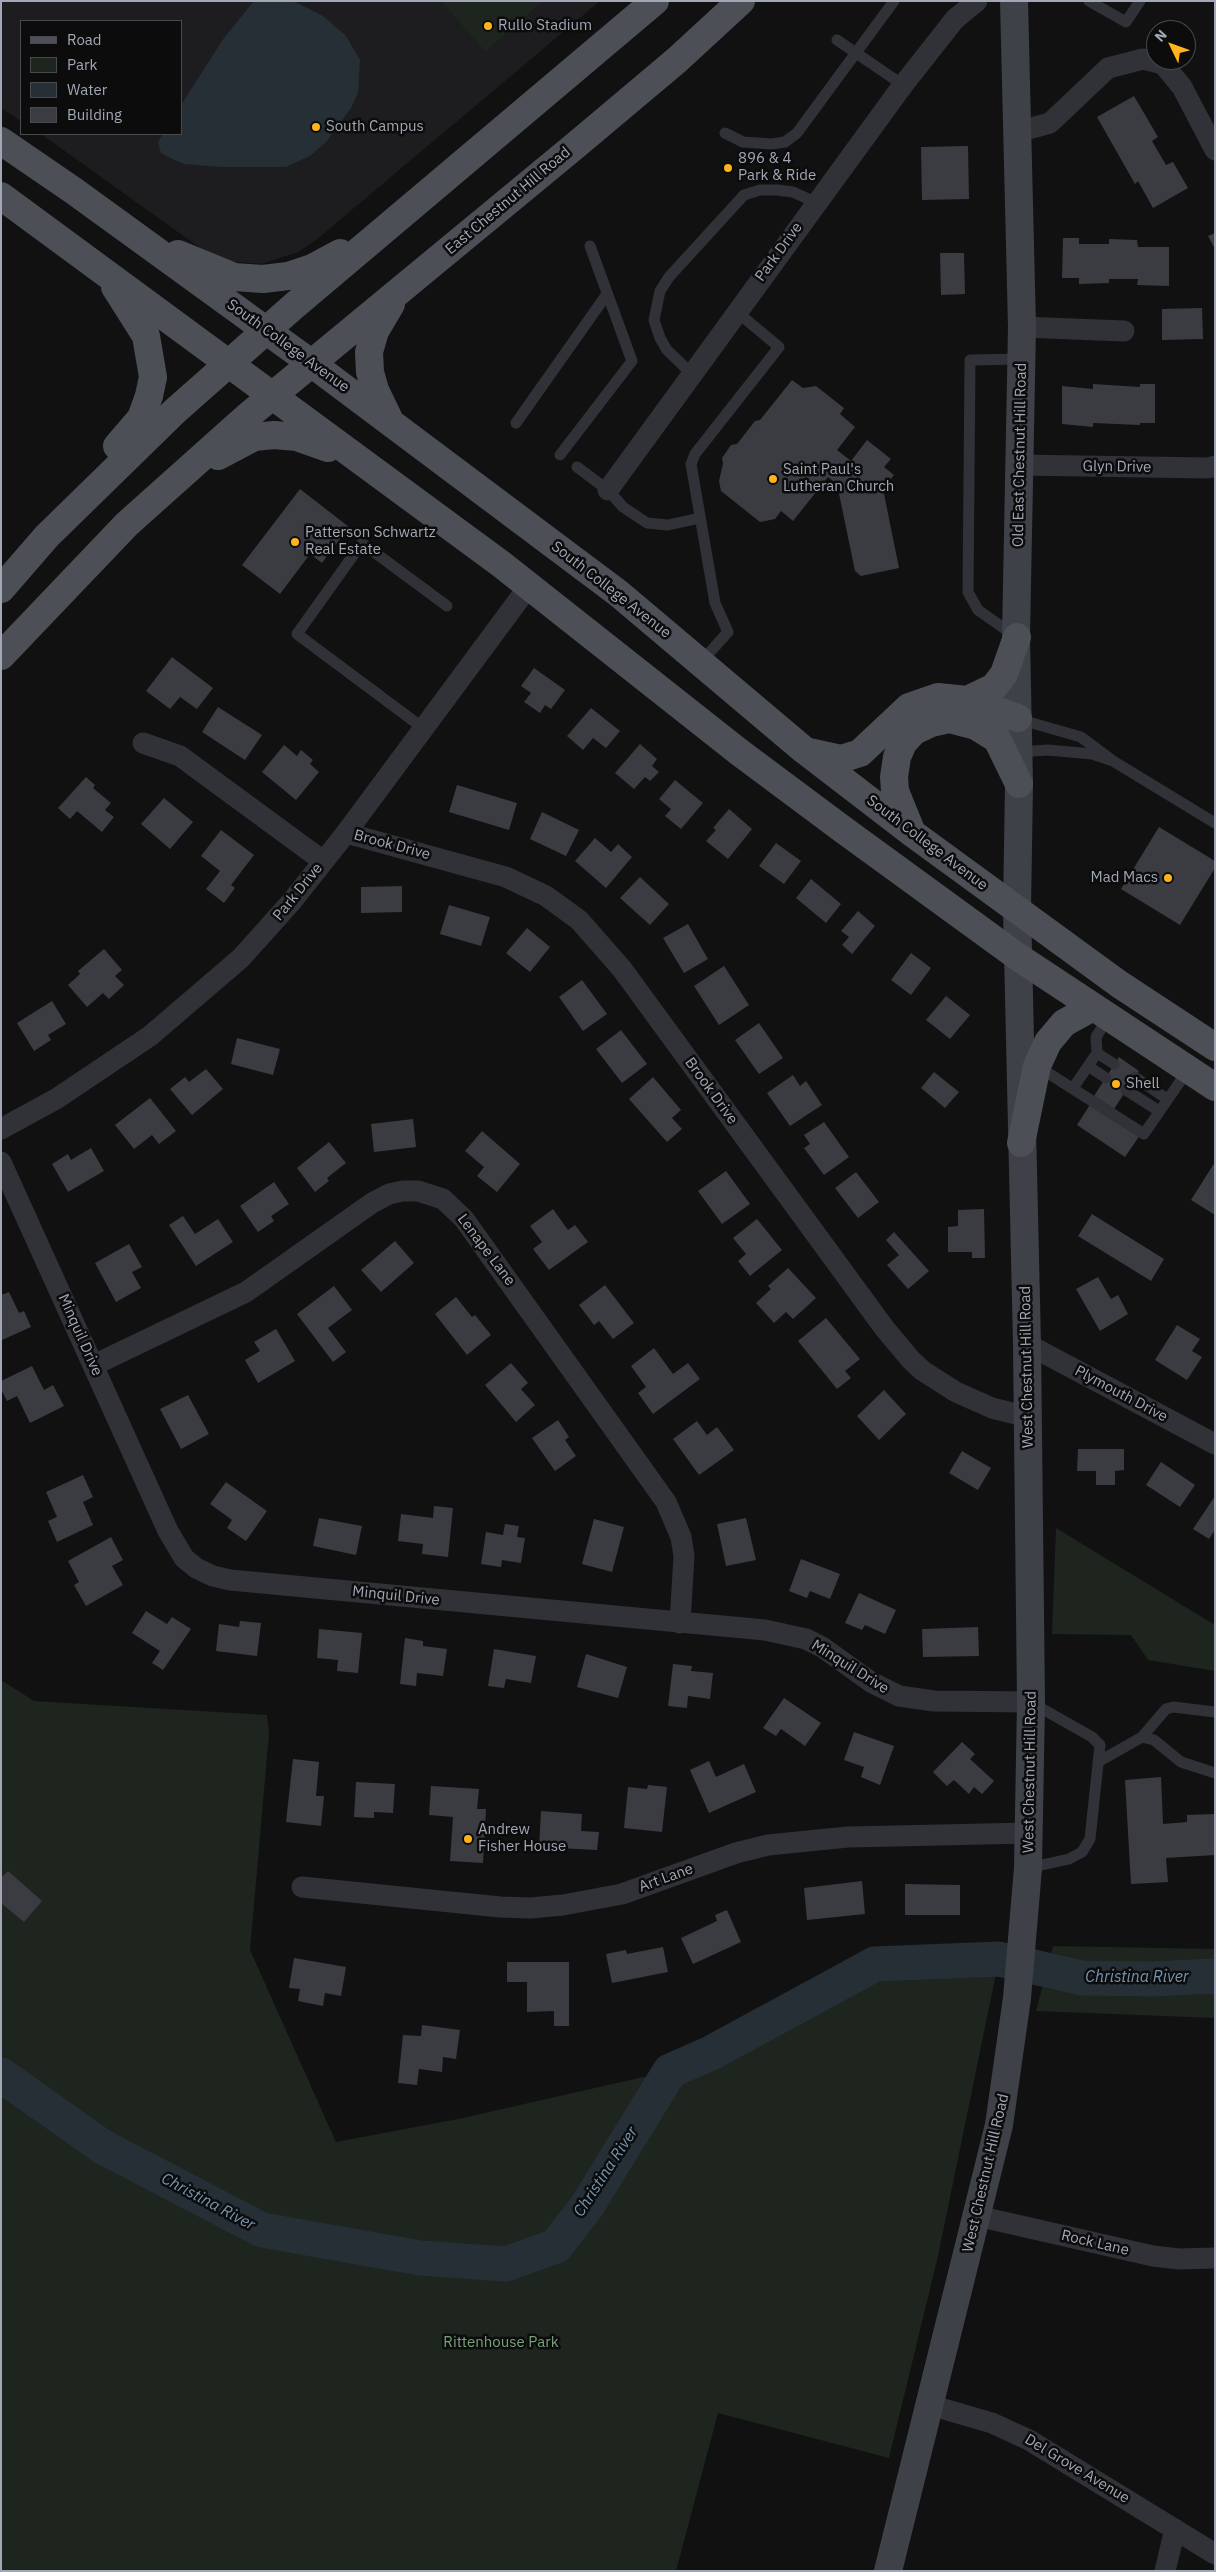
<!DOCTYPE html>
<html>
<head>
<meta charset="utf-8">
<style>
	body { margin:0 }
	#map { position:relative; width:1216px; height:2572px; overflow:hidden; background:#111112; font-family:"IBM Plex Sans",sans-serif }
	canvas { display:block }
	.frame { position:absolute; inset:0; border:2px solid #a1a7b4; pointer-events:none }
	.legend { position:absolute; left:20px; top:20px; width:162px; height:115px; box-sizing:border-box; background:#0c0c0d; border:1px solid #484a50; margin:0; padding:6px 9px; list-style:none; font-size:15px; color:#a1a7b4 }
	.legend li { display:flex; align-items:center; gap:10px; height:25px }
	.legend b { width:25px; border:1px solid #484a50 }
	.north { position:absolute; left:1146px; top:20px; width:50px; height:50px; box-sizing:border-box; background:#0c0c0d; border:1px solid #484a50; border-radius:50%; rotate:312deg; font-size:14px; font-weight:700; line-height:20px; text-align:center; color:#a1a7b4 }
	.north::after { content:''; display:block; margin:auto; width:18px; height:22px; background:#feb31d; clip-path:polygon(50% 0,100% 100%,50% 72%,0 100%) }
</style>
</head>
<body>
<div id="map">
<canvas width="1216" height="2572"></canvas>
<div class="frame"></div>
<ul class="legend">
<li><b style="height:6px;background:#4d4f57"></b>Road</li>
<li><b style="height:14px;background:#1d251e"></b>Park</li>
<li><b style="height:14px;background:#262f36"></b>Water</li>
<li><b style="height:14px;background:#3b3c42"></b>Building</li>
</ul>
<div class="north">N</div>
</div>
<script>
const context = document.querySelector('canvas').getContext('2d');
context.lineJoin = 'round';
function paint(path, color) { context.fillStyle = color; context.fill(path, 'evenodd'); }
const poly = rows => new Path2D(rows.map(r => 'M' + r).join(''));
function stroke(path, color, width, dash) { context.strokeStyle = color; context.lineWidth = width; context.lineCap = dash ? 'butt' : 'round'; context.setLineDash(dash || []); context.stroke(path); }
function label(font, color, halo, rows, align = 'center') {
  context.font = font + ' "IBM Plex Sans",sans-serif'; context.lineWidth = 5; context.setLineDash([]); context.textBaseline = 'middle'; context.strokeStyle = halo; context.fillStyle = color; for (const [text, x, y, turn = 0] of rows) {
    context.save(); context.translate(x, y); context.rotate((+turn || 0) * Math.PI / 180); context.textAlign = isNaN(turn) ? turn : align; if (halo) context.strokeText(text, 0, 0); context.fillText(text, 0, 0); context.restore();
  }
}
const built = poly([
	[1,1,600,1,316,240,298,252,261,264,228,261,206,252,41,134,181,134,181,21,21,21,21,121,1,108]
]);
const green = poly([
	[441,1,543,1,485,51],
	[1056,1528,1215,1625,1215,1671,1148,1660,1131,1635,1052,1634],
	[1,1680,34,1701,267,1715,269,1734,250,1950,336,2142,458,2119,670,2071,711,2053,875,1964,999,1959,938,2256,889,2458,718,2413,676,2571,1,2571],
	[1053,1946,1215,1949,1215,2018,1036,2011]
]);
const water = poly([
	[254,1,293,1,323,16,346,36,360,60,358,93,351,108,326,142,310,156,286,167,222,167,184,164,170,158,161,153,158,142,163,134,181,134,181,105,224,38]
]);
const river = poly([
	[1,2075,103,2147,262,2230,420,2258,506,2264,556,2246,587,2206,670,2071,711,2053,875,1964,999,1959,1082,1978,1152,1979,1215,1976]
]);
const building = poly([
	[1134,96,1158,137,1152,141,1166,165,1173,162,1188,188,1153,208,1138,181,1135,184,1097,117],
	[968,146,969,199,922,200,921,147],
	[1215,233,1215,249,1208,236],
	[1063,238,1079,238,1079,244,1109,244,1109,239,1137,240,1138,247,1169,247,1169,286,1137,285,1138,279,1109,279,1109,283,1079,284,1079,278,1062,278],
	[940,253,964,253,965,294,941,295],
	[1202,308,1203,339,1162,340,1162,309],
	[792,380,803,388,816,386,844,408,840,414,855,427,837,450,851,461,867,440,891,459,884,467,894,475,883,489,899,568,861,576,855,571,837,484,828,477,793,521,781,511,775,519,760,522,721,491,719,481,723,464,722,458,731,445,737,444,755,421,760,420],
	[1093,384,1140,387,1140,384,1155,384,1155,423,1140,423,1140,425,1093,423,1093,427,1062,424,1062,386,1093,389],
	[300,489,349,527,322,563,310,554,280,594,242,565],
	[172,657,213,688,197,709,180,697,170,709,146,691],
	[534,668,565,690,551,709,545,705,540,713,524,702,531,693,521,686],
	[218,707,262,735,245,760,202,732],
	[591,708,620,731,606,748,593,738,583,750,567,736],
	[640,744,657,759,652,766,659,772,650,781,645,777,634,789,615,773],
	[284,745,297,756,301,750,313,760,310,764,319,772,296,800,262,772],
	[86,777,95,785,93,788,111,803,105,810,114,817,102,832,77,811,70,819,58,808],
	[675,780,703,803,681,829,665,816,671,809,659,799],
	[457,785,517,803,509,830,449,812],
	[164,798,193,822,170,849,141,824],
	[729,809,752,829,728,859,706,841,716,830,713,828],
	[542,812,579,830,566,856,530,839],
	[1159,827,1215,861,1215,868,1180,925,1121,889],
	[221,830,254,855,231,885,235,888,224,903,206,889,220,871,201,856],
	[595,838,611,852,618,844,632,857,606,888,575,861],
	[776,843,801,861,784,884,759,866],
	[640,877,669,904,650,925,620,898],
	[811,879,841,904,826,923,796,898],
	[402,886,402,912,361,913,361,887],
	[449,905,490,917,481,946,440,934],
	[858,911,875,926,852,954,842,945,849,937,841,931],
	[688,924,708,959,684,973,663,938],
	[527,928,550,947,530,972,506,953],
	[104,949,122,970,115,976,124,985,109,999,103,993,87,1007,68,985,80,974,78,971],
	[911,953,931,968,911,995,891,980],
	[724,966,749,1005,719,1025,694,986],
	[582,980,607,1014,583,1031,559,997],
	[946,996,970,1015,950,1039,926,1020],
	[52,1001,66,1024,48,1035,51,1040,34,1051,17,1023],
	[759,1023,783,1058,759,1074,735,1040],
	[621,1030,647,1064,622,1083,596,1049],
	[237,1038,280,1049,273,1075,231,1064],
	[1119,1057,1139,1071,1114,1109,1094,1096],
	[206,1069,223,1089,192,1115,170,1089,185,1077,189,1082],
	[934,1072,959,1092,945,1108,921,1088],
	[793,1075,800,1086,806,1081,822,1105,790,1126,767,1093],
	[653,1077,681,1110,672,1118,682,1129,667,1142,629,1099],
	[150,1098,176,1131,159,1144,152,1135,134,1149,115,1125],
	[1091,1103,1140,1135,1125,1157,1077,1125],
	[413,1119,416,1147,374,1152,371,1124],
	[824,1122,849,1157,824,1175,804,1148,810,1144,804,1135],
	[482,1131,520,1164,497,1192,477,1176,484,1167,465,1151],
	[329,1142,346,1163,327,1178,329,1181,315,1192,297,1168],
	[91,1148,104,1171,68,1192,52,1164,68,1154,71,1160],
	[1215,1162,1215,1215,1191,1200],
	[726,1171,750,1204,722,1224,698,1191],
	[856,1172,879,1202,858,1218,835,1188],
	[274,1182,289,1204,271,1216,274,1221,258,1232,240,1206],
	[553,1209,568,1230,575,1225,588,1242,549,1270,533,1249,542,1242,530,1226],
	[984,1209,985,1258,972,1258,972,1252,948,1252,948,1227,958,1226,958,1210],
	[1092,1214,1164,1259,1151,1281,1078,1236],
	[183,1216,195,1234,218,1219,233,1242,196,1266,169,1225],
	[757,1219,782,1250,750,1276,738,1261,746,1254,733,1238],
	[894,1232,929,1271,908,1289,887,1265,899,1255,886,1240],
	[395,1241,414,1263,381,1292,361,1270],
	[129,1244,142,1267,132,1272,141,1288,116,1302,95,1263],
	[788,1268,816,1298,793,1319,786,1312,774,1323,756,1303,771,1289,768,1286],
	[1098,1277,1111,1299,1118,1295,1128,1314,1100,1331,1076,1289],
	[605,1285,634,1323,613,1339,599,1321,594,1325,579,1305],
	[334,1286,352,1310,328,1328,346,1352,333,1362,297,1314],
	[9,1292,19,1313,24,1311,31,1327,2,1340,1,1295],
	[456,1297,472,1317,475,1315,491,1335,467,1355,435,1314],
	[826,1318,860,1359,845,1371,851,1378,837,1389,798,1341],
	[1177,1325,1200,1339,1192,1351,1202,1357,1187,1380,1155,1360],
	[276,1329,295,1361,258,1383,245,1360,260,1351,254,1342],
	[654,1348,673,1374,688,1363,700,1379,653,1414,638,1393,646,1387,631,1366],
	[511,1363,528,1383,521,1389,535,1405,516,1422,485,1385],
	[32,1366,44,1390,53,1385,64,1406,30,1423,17,1396,7,1401,1,1389,1,1381],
	[884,1390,906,1414,879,1440,857,1416],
	[188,1395,209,1434,181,1449,160,1409],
	[558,1420,569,1437,565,1440,576,1456,555,1471,532,1438],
	[697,1421,707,1435,717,1427,734,1450,699,1475,673,1439],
	[1078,1449,1124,1449,1124,1470,1115,1471,1115,1485,1096,1485,1096,1471,1077,1471],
	[962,1451,991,1468,978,1490,949,1473],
	[1161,1462,1195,1485,1180,1507,1146,1485],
	[83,1475,93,1497,83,1502,93,1525,57,1542,48,1521,57,1517,46,1492],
	[226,1482,267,1511,246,1541,227,1528,232,1520,210,1504],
	[1215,1496,1215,1530,1209,1539,1193,1529],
	[434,1506,453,1508,448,1557,422,1554,423,1544,398,1541,401,1514,433,1518],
	[319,1518,362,1526,356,1555,313,1546],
	[746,1518,756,1560,726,1566,717,1524],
	[594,1519,624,1527,612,1572,582,1564],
	[505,1524,519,1526,517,1537,525,1538,521,1563,502,1560,501,1567,481,1564,486,1532,503,1535],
	[111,1537,123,1560,112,1566,123,1585,86,1606,74,1585,79,1582,68,1561],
	[801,1559,840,1574,830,1599,810,1591,807,1598,789,1591],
	[859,1593,896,1610,885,1634,865,1625,862,1630,845,1623],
	[146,1611,167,1624,172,1617,191,1629,163,1670,152,1663,160,1651,132,1633],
	[240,1621,261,1623,257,1656,216,1651,219,1624,239,1627],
	[978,1627,979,1656,923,1657,922,1629],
	[319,1629,362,1633,358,1673,337,1671,338,1660,317,1658],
	[405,1638,423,1641,423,1646,447,1649,443,1676,417,1673,416,1686,400,1684],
	[494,1649,536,1656,531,1683,506,1679,504,1688,488,1686],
	[586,1654,627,1667,618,1698,577,1687],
	[673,1664,692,1666,691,1671,713,1673,710,1699,688,1696,687,1708,668,1706],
	[784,1698,821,1723,805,1746,781,1729,776,1736,763,1728],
	[854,1732,894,1746,880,1785,861,1777,864,1767,844,1760],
	[962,1742,975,1754,970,1759,994,1781,982,1794,974,1787,969,1794,954,1780,947,1786,933,1772],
	[293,1759,319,1762,316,1796,324,1796,321,1826,286,1822],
	[709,1761,716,1777,744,1764,756,1792,709,1813,690,1770],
	[1161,1777,1163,1824,1187,1822,1187,1815,1215,1814,1215,1855,1166,1858,1168,1882,1131,1884,1125,1780],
	[356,1782,395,1784,393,1813,374,1812,374,1818,354,1817],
	[648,1785,667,1787,662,1832,624,1828,628,1787,647,1789],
	[431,1786,479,1789,477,1809,486,1809,483,1863,450,1861,453,1817,429,1815],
	[541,1811,582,1814,581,1831,599,1832,597,1850,539,1847],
	[8,1871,42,1901,24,1922,1,1903,1,1878],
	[862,1881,865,1914,807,1920,804,1888],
	[905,1884,960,1885,960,1915,905,1915],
	[727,1910,741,1942,693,1964,681,1938,717,1921,715,1915],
	[663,1947,668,1972,612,1983,606,1954,626,1950,627,1954],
	[294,1958,346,1967,341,1996,325,1993,323,2006,298,2001,300,1989,289,1988],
	[507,1962,569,1962,569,2026,554,2026,554,2011,527,2012,527,1982,507,1982],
	[422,2025,460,2030,456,2059,443,2057,442,2072,419,2069,417,2085,398,2083,403,2035,421,2036]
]);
const lane = poly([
	[1089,1,1126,22,1140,1],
	[837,40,903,85],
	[725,133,743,142,772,144,785,142,797,133,894,1],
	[692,374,667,350,660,338,654,320,660,291,669,277,744,195,760,190,777,190,793,192,815,202],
	[516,423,607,294],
	[560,455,632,361,590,246],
	[577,467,608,490,623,507,647,523,668,525,700,518],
	[1015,636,978,610,968,592,970,360,1021,359],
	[701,662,728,632,715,603,691,464,695,454,779,347,737,312],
	[1018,719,1081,737,1113,761,1092,754,1048,750,1018,752],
	[423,728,297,634,362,543,447,606],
	[1113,761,1215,823],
	[1097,1053,1096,1037,1108,1018],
	[1037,1066,1144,1134,1188,1070],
	[1088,1066,1106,1078],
	[1135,1077,1167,1099],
	[1073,1088,1097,1053,1114,1064],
	[1126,1090,1159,1111],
	[1142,1737,1154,1740,1181,1762,1215,1773],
	[1098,1762,1142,1737,1166,1709,1173,1707,1215,1712],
	[1028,1868,1069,1859,1082,1852,1090,1839,1100,1745,1092,1737,1032,1703]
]);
const street = poly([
	[1017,132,1050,123,1108,68,1143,59,1163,64,1182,87,1215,150],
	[1022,327,1124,331],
	[1019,465,1208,468,1215,466],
	[608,490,903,85,955,19,977,1],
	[143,743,180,756,323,861],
	[346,833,506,877,546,896,579,920,622,969,885,1329,911,1360,923,1371,956,1392,992,1408,1028,1417],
	[1,1129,56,1099,150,1036,241,958,292,901,346,833,529,586],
	[1,1162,168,1531,184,1558,196,1568,213,1576,230,1580,765,1630,806,1639,822,1647,871,1682,899,1696,934,1701,1031,1702],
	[1027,1344,1215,1444],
	[94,1365,246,1292,372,1203,389,1194,403,1191,418,1191,443,1199,464,1219,666,1502,681,1537,684,1556,680,1623],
	[302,1887,500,1907,530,1908,563,1905,622,1894,736,1853,768,1845,848,1837,1030,1833],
	[977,2216,1153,2256,1179,2259,1215,2258],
	[930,2405,992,2423,1029,2440,1215,2554],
	[1165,2571,1175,2529]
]);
const secondary = poly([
	[888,2571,999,2125,1017,1998,1028,1868,1031,1702,1027,1344,1017,909,1019,784,1016,637,1022,327,1014,1]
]);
const primary = poly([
	[1,141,74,191,311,363,618,593,804,750,912,833,1119,984,1215,1047],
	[1,196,501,564,739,752,845,831,1018,957,1215,1087],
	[178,254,234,277,263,279,288,276,312,268,340,253],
	[115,287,146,336,153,377,149,396,141,418,117,446],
	[389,419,375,390,370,372,369,352,375,331,391,304],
	[218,456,254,437,274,435,297,437,328,448],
	[1,589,47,536,175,411,295,305,655,1],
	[1,656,127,524,249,415,576,145,677,60,741,1],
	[967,700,994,687,1004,674,1017,637],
	[809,752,841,759,860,753,909,707,938,697,967,700,1018,718],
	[912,833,895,791,894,777,897,757,903,743,914,731,931,723,949,719,976,726,997,739,1019,784],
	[1021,1143,1037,1066,1048,1042,1064,1023,1093,1007]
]);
const markers = [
	[488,26,5,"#feb31d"],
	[316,127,5,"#feb31d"],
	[728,168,5,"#feb31d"],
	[773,479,5,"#feb31d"],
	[295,542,5,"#feb31d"],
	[1168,878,5,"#feb31d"],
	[1116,1084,5,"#feb31d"],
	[468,1839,5,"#feb31d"]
];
const poiNames = [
	["Rullo Stadium",498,26],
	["South Campus",326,127],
	["896 & 4",738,159],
	["Park & Ride",738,176],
	["Saint Paul's",783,470],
	["Lutheran Church",783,487],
	["Patterson Schwartz",305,533],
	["Real Estate",305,550],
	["Mad Macs",1158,878,"right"],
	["Shell",1126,1084],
	["Andrew",478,1830],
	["Fisher House",478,1847]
];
const streetNames = [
	["East Chestnut Hill Road",508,201,-40],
	["Park Drive",779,252,-54],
	["South College Avenue",288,346,36],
	["Old East Chestnut Hill Road",1020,455,-89],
	["Glyn Drive",1117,467,1],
	["South College Avenue",611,590,38],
	["South College Avenue",927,843,37],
	["Brook Drive",392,845,15],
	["Park Drive",298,892,-51],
	["Brook Drive",711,1091,54],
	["Lenape Lane",486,1250,53],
	["Minquil Drive",80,1335,66],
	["West Chestnut Hill Road",1027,1367,-91],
	["Plymouth Drive",1121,1394,28],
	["Minquil Drive",396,1596,6],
	["Minquil Drive",850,1667,32],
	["West Chestnut Hill Road",1030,1772,-89],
	["Art Lane",666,1878,-20],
	["West Chestnut Hill Road",986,2173,-77],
	["Rock Lane",1095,2243,13],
	["Del Grove Avenue",1077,2469,31]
];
const parkNames = [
	["Rittenhouse Park",501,2343]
];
const waterNames = [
	["Christina River",1137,1977],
	["Christina River",606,2172,-57],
	["Christina River",208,2202,28]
];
paint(built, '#1d1d1f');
paint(green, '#1d251e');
paint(water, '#262f36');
stroke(river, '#262f36', 35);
paint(building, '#3b3c42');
stroke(lane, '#313237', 11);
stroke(street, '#313237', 21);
stroke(secondary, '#3f4148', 28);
stroke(primary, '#4d4f57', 28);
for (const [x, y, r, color] of markers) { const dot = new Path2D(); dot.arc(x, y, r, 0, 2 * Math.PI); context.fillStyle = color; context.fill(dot); stroke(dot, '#0c0c0d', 2); }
label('15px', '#a1a7b4', '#0c0c0d', poiNames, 'left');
label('15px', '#a1a7b4', '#0c0c0d', streetNames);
label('15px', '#76a179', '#0c0c0d', parkNames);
label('italic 16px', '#7495b2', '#0c0c0d', waterNames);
</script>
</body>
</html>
